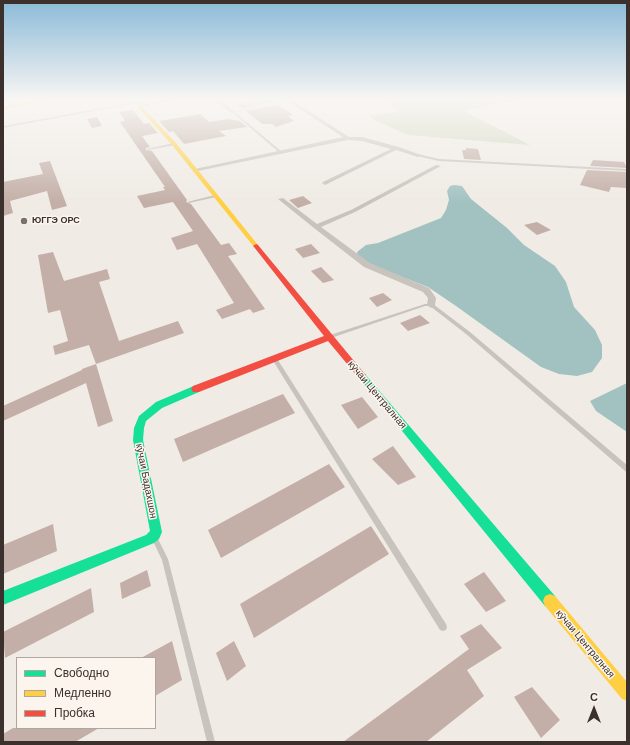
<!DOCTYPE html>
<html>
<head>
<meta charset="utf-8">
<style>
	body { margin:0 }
	#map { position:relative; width:630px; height:745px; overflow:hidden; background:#f0ebe5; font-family:Helvetica,sans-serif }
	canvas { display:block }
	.frame { position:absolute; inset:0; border:4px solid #3b302b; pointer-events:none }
	.legend { position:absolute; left:16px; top:657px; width:140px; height:72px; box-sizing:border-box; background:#fbf5ee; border:1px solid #aea6a0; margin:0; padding:5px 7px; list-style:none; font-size:12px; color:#3b302b }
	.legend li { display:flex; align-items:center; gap:8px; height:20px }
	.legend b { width:20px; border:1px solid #aea6a0 }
	.north { position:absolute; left:574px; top:689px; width:40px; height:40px; -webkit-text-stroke:3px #fbf5ee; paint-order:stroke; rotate:0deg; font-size:11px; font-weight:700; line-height:16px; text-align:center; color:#3b302b }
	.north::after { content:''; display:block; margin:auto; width:14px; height:18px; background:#3b302b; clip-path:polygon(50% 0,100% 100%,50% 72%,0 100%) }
</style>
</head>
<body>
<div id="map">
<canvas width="630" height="745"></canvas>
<div class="frame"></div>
<ul class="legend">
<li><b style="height:5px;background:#16e098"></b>Свободно</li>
<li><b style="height:5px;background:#ffcf43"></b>Медленно</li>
<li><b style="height:5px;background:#f24e42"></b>Пробка</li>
</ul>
<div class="north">С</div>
</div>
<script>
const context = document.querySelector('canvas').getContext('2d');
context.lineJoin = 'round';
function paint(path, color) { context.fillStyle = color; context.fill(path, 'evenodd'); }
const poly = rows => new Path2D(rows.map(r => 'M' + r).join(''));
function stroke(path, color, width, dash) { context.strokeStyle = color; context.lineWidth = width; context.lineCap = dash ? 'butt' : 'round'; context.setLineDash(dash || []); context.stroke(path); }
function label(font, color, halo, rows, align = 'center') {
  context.font = font + ' Helvetica,sans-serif'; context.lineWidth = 3; context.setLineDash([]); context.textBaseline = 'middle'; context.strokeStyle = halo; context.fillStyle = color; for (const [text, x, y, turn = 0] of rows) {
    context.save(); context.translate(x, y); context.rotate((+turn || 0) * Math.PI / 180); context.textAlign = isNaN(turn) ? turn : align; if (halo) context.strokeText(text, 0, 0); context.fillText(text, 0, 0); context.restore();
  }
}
const green = poly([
	[384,99,519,99,464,111,530,145,408,135,374,120,369,115,399,112]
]);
const water = poly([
	[454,185,462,186,471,199,507,228,524,245,555,266,566,282,574,307,595,330,602,345,602,358,592,372,577,376,559,374,541,367,456,306,428,287,366,263,358,258,357,252,366,245,378,243,441,218,446,210,449,200,447,191,450,186],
	[627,383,627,432,596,411,590,401]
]);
const building = poly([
	[261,99,269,99,274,102,242,108,236,104],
	[278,105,293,115,288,116,294,121,276,127,272,124,262,124,246,111],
	[133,110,144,124,149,123,158,133,142,136,150,147,146,148,146,150,152,151,187,200,186,202,191,204,221,245,229,243,237,254,228,256,265,309,253,313,250,309,222,319,216,310,234,303,197,244,177,250,171,238,193,231,173,202,144,208,137,196,165,190,163,187,165,187,120,122,125,121,119,112],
	[201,114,209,122,228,119,240,121,247,127,219,131,226,136,184,144,173,131,169,132,159,121],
	[97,117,102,126,92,128,87,119],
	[466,148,478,149,481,160,464,159,462,150,466,150],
	[593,160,624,162,627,168,590,166],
	[50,161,67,206,52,210,47,191,10,201,13,213,3,216,3,182,43,174,39,163],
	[587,170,627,172,627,188,611,187,609,192,580,185],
	[303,196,312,203,298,208,289,200],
	[537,222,551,230,537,235,524,225],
	[311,244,320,253,303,258,295,249],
	[53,252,64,281,107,269,110,279,99,282,119,341,178,321,184,333,96,364,89,345,55,355,53,346,68,341,60,310,48,313,38,255],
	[321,267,334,280,323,283,311,271],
	[383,293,392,300,377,307,369,298],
	[420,315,430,323,408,331,400,323],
	[96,364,113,421,98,427,86,383,3,421,3,406,82,370,82,369],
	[283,394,295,413,183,462,174,439],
	[362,397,378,417,358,429,341,405],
	[393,446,416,477,398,485,372,459],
	[329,464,345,487,221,558,208,530],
	[53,524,57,551,3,574,3,545],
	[371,526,389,554,254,638,240,604],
	[147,570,151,586,122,599,120,583],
	[484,572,506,601,486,612,464,584],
	[91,588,94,612,5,658,3,632],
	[481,624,502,648,467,670,484,696,426,742,343,742,469,649,460,636],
	[172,641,182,680,155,696,155,658,141,658],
	[234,641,246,666,227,681,216,653],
	[532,687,560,720,541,738,514,697],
	[13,728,99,728,75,742,3,742,3,734]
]);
const lane = poly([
	[291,100,292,101,235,112,282,152,282,153,281,154,232,112,291,100],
	[141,101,142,102,3,128,3,126,141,101],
	[174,143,175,144,175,145,148,150,147,149,174,143],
	[418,154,439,159,627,169,627,171,439,161,417,156,417,155,418,154],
	[215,195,217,196,216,197,189,203,187,202,215,195],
	[425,304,433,304,470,332,627,465,627,472,625,471,466,334,430,306,425,306,331,338,329,339,327,337,327,336,425,304],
	[274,356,276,357,446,624,447,627,446,630,443,631,440,630,272,359,272,358,274,356],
	[155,536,157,537,168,559,215,742,207,742,162,560,152,539,153,537,155,536]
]);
const street = poly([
	[170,99,180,99,139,107,137,106,170,99],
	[214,99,219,99,235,112,231,113,214,99],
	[285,99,290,99,349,137,362,137,399,147,421,155,418,157,396,150,325,185,322,183,323,182,391,149,362,141,348,140,193,172,193,170,195,169,343,137,285,99],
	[436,165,441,166,355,212,321,227,370,263,429,288,436,298,435,305,431,308,427,305,428,298,423,292,364,267,314,228,278,199,283,198,317,224,351,210,436,165]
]);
const fast = poly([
	[361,372,364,373,555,596,557,601,555,606,550,608,545,606,358,377,356,375,358,373,361,372],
	[196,385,199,386,201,389,199,392,162,408,146,421,144,428,143,440,162,532,159,539,154,543,3,605,3,591,146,535,150,531,133,440,134,428,139,416,156,402,196,385]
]);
const slow = poly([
	[46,99,55,99,3,109,3,107,46,99],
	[146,99,152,99,143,103,141,106,176,143,258,245,258,247,254,247,172,145,138,107,140,101,146,99],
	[550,594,555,596,627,682,627,701,622,699,545,606,543,601,545,596,550,594]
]);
const jam = poly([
	[256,244,258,245,364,373,366,375,364,377,358,377,328,341,199,392,193,392,191,389,193,386,324,336,254,247,253,246,256,244]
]);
const markers = [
	[24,221,4,"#7a716c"]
];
const farPoinames = [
	["ЮГГЭ ОРС",32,221]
];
const streetNames = [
	["кӯчаи Централная",377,395,50],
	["кӯчаи Бадахшон",146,481,79],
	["кӯчаи Централная",585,644,50]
];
paint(green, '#d1d6bf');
paint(water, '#a1c2c1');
paint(building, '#c3afa7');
paint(lane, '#c9c3be');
paint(street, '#c9c3be');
paint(fast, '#16e098');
paint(slow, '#ffcf43');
paint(jam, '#f24e42');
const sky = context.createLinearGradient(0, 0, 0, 203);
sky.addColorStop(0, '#8bbad8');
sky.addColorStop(0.49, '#f8f6f3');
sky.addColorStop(1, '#f8f6f300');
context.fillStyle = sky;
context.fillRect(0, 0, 630, 203);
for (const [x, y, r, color] of markers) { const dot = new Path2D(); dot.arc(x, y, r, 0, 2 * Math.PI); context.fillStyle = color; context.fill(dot); stroke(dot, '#fbf5ee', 1.5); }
label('bold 9px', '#3b302b', '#fbf5ee', farPoinames, 'left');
label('10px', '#3b302b', '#fbf5ee', streetNames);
</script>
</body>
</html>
